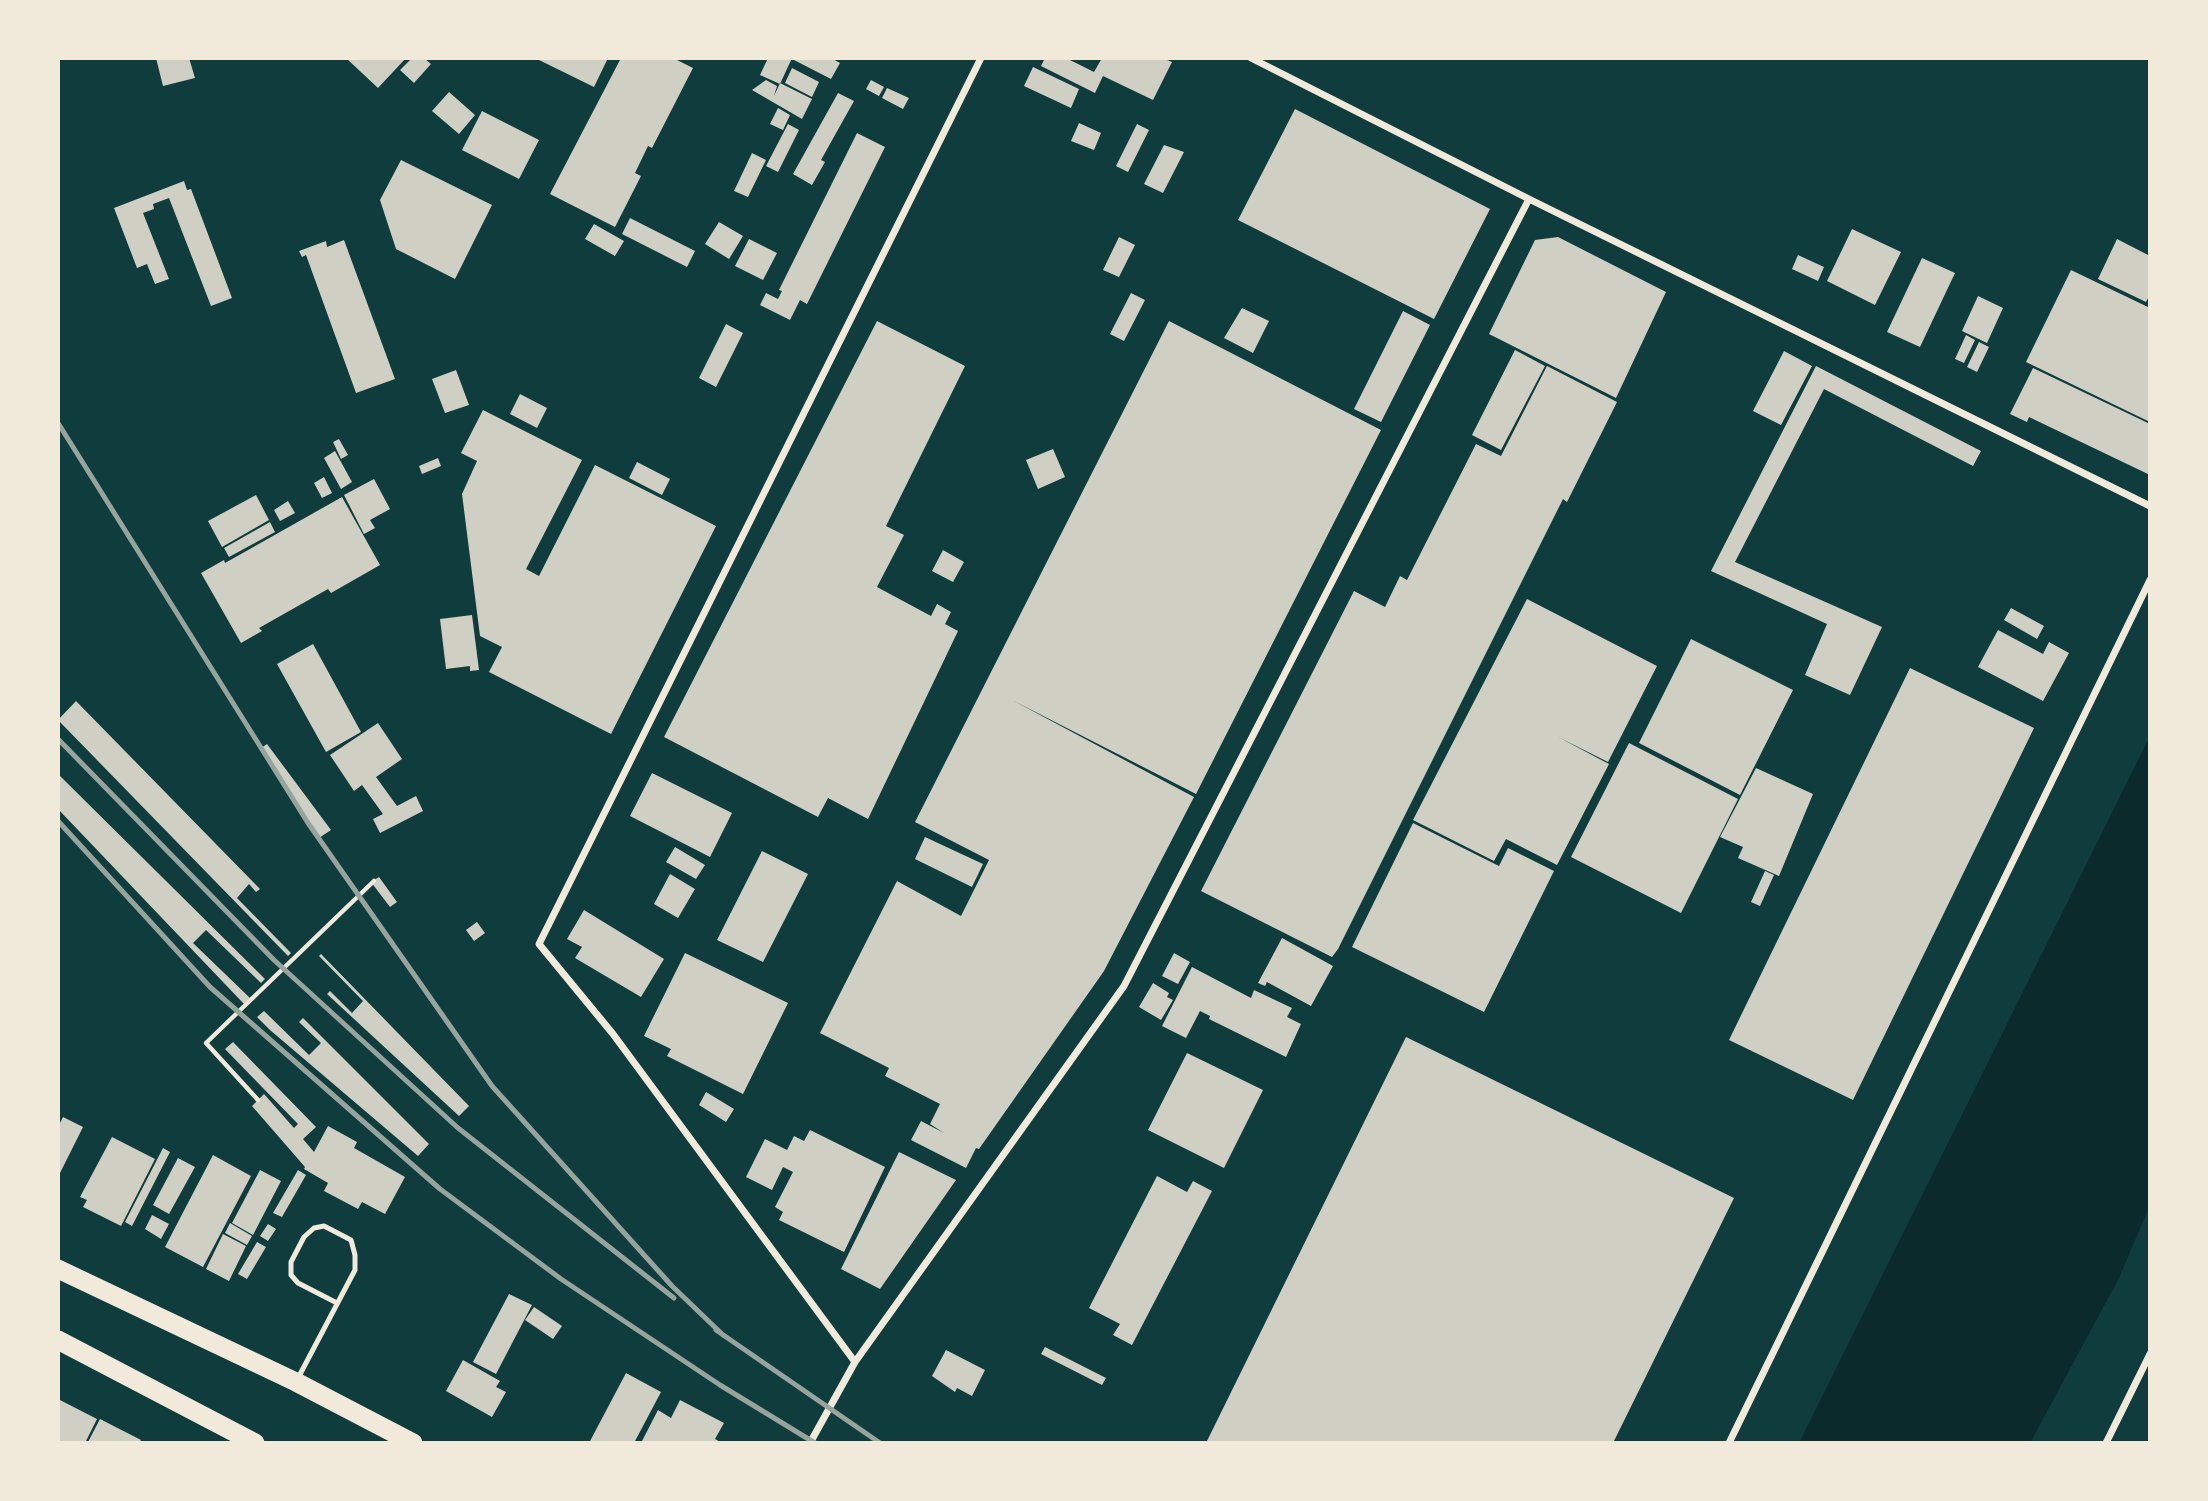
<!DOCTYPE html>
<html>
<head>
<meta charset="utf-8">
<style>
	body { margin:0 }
	#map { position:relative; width:2208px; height:1501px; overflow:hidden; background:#0f3d3e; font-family:Quicksand,sans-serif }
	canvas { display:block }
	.frame { position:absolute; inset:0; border:60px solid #f1e9da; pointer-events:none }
</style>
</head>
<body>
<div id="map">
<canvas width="2208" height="1501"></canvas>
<div class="frame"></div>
</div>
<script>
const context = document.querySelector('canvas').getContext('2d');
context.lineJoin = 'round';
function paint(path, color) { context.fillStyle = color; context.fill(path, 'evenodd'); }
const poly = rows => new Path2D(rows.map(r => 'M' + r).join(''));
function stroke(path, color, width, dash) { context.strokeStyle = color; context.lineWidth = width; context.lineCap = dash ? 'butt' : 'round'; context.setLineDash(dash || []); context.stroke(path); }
const water = poly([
	[2150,736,2150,1205,2119,1278,2030,1443,1799,1443]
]);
const building = poly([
	[156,58,189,58,195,78,163,86],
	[346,58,406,58,378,88],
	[412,58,424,58,431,64,414,83,400,70],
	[540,58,608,58,594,87,539,60],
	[621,58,673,58,693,68,652,148,648,146,635,173,641,176,615,227,550,194],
	[768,58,792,58,780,84,760,75],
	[796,58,831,58,840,63,831,79,794,60],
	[1045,58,1066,58,1094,72,1102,58,1162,58,1172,62,1153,100,1103,76,1095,93,1041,66],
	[1033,67,1079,89,1071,108,1024,86],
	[792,68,819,82,812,97,785,83],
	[766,80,777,86,774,96,780,83,812,99,802,119,752,90],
	[871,80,884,87,879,96,866,89],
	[887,88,909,98,903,109,882,98],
	[449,92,475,115,459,134,432,111],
	[838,93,854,101,821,160,825,162,812,185,793,174],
	[778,108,790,115,783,130,770,124],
	[1295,109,1490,209,1434,319,1238,220],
	[482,111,539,140,519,179,462,150],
	[1079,123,1101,133,1094,150,1071,141],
	[788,124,799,130,778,172,766,166],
	[1137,124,1149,130,1128,172,1116,166],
	[857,133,885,147,807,304,800,300,790,320,760,305,766,293,778,299,782,291,779,290],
	[1164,145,1184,152,1163,193,1144,184],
	[752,153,766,160,748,197,734,191],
	[401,160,492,205,455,279,396,249,380,200],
	[184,181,187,190,191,189,232,298,211,306,169,198,153,204,154,209,143,213,169,279,155,284,147,264,137,268,114,208],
	[630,218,695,251,687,267,622,234],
	[719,222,743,236,729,259,705,244],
	[594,224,624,241,615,256,585,239],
	[1852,229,1901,252,1875,305,1827,281],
	[1119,237,1135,245,1119,277,1103,270],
	[1558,237,1666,292,1616,398,1489,334,1535,240],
	[749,239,777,253,763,280,735,266],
	[2117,239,2150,256,2150,294,2146,302,2098,279],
	[344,240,395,379,356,393,306,255,302,257,299,251,326,241,327,247],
	[1798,255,1824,267,1818,281,1792,269],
	[1922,258,1955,273,1920,347,1887,332],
	[2071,270,2150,308,2150,422,2026,362],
	[1131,293,1145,300,1124,341,1110,334],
	[1978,296,2003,308,1987,343,1962,331],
	[1242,308,1269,321,1253,353,1224,338],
	[1403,311,1430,325,1381,422,1354,409],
	[877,321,965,366,886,526,904,535,877,587,931,616,937,604,951,612,945,624,958,631,868,819,828,798,818,817,664,737],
	[1169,321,1381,430,1196,794,1012,700,1194,797,1104,971,979,1149,976,1148,966,1168,911,1140,921,1121,944,1133,930,1124,940,1104,885,1076,889,1068,820,1033,897,881,961,916,989,860,915,822],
	[726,324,743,333,716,387,699,378],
	[1966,335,1975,340,1964,363,1955,359],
	[1979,342,1989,347,1977,372,1967,367],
	[1515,350,1545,366,1501,450,1472,435],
	[1784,351,1812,366,1781,425,1753,411],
	[1547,366,1617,402,1567,502,1563,499,1338,949,1332,957,1201,891,1354,591,1385,607,1400,576,1407,580,1476,444,1501,456],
	[1816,366,1981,451,1973,466,1824,389,1735,562,1882,627,1850,695,1805,675,1827,624,1711,571],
	[2033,368,2150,424,2150,475,2029,417,2027,422,2010,414],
	[456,370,469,405,445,413,432,379],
	[520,394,547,408,537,428,510,414],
	[483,410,582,460,526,569,539,576,595,465,716,526,611,734,489,672,502,647,480,636,462,494,477,461,461,453],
	[339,439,348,455,341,459,333,442],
	[1053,449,1065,477,1038,489,1026,460],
	[335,451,352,482,341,489,324,458],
	[438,458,441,466,422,474,419,466],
	[637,462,670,479,662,495,629,478],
	[324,477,332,493,322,498,314,483],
	[374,479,390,509,370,520,375,528,364,534,344,495],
	[256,495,269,520,222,547,208,521],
	[342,497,380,565,331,593,328,589,259,628,262,631,241,643,201,573,224,560,225,563],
	[288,501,295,513,280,521,274,510],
	[270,522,275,532,229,557,224,548],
	[943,550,964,562,953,582,932,571],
	[1527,599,1657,666,1608,762,1558,737,1609,764,1557,865,1506,839,1494,861,1413,820],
	[2011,608,2044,626,2037,639,2004,620],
	[472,615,479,670,470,671,470,666,446,669,440,619],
	[1998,630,2043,654,2049,642,2069,653,2043,701,1978,667],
	[1691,639,1793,690,1740,795,1639,743],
	[313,644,361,732,326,752,277,664],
	[1910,668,2034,728,1853,1100,1729,1040],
	[76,701,260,889,256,892,249,884,237,898,291,953,288,956,58,720],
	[378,723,402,759,376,777,397,806,416,796,423,811,380,833,373,819,383,814,362,785,354,791,330,755],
	[1629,743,1738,799,1681,913,1571,857],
	[267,744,331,830,319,838,261,748],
	[1756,768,1813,794,1779,876,1738,858,1743,847,1720,837],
	[652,773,732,813,710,857,630,816],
	[58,774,265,979,261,983,206,930,193,943,250,998,244,1004,58,809],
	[1413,823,1499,866,1508,848,1554,871,1484,1012,1352,947],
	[925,837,983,864,972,887,915,859],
	[675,847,705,865,696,879,666,862],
	[762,851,808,874,763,962,717,940],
	[1765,871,1774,875,1760,906,1751,902],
	[670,874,695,889,678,918,654,904],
	[379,877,397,902,390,907,371,882],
	[584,910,664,959,641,997,575,958,582,947,567,939],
	[477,922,485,933,474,941,466,930],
	[1282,938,1333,966,1311,1006,1267,982,1265,986,1258,983],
	[685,953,788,1003,743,1094,667,1056,671,1049,644,1036],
	[1174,953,1190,962,1178,984,1162,976],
	[321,954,469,1106,459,1116,327,994,330,991,352,1013,363,1001,319,956],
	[1192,967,1251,998,1254,990,1292,1008,1287,1017,1301,1024,1286,1057,1209,1019,1210,1016,1200,1011,1186,1038,1162,1026],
	[1153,983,1169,993,1167,997,1173,1000,1161,1020,1139,1007],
	[264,1011,309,1055,321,1043,299,1022,303,1018,429,1144,418,1156,270,1030,257,1017],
	[1406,1037,1734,1198,1613,1443,1206,1443],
	[233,1042,316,1127,303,1139,314,1152,328,1126,357,1142,354,1148,405,1177,385,1214,362,1202,358,1209,324,1191,328,1183,304,1169,305,1167,252,1106,264,1094,294,1128,298,1124,225,1049],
	[1187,1053,1263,1090,1224,1168,1148,1130],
	[706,1092,734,1109,726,1122,699,1105],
	[63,1117,83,1127,58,1177,58,1127],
	[810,1130,885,1167,844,1252,779,1220,783,1212,775,1207,793,1172,783,1167,772,1190,746,1177,765,1139,787,1150,794,1136,804,1141],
	[112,1137,155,1159,121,1226,83,1207,87,1200,80,1197],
	[163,1148,170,1152,132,1226,125,1222],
	[899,1152,956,1180,880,1289,841,1269],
	[213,1155,251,1176,203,1267,165,1247],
	[178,1158,195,1167,169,1214,153,1205],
	[260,1170,281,1181,253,1235,232,1223],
	[298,1170,306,1175,282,1217,273,1213],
	[1157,1176,1187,1192,1193,1181,1212,1191,1132,1345,1113,1335,1120,1324,1089,1308],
	[152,1215,169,1224,161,1239,145,1229],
	[230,1223,252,1236,247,1245,225,1233],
	[268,1224,276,1229,268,1241,260,1236],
	[223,1234,246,1246,229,1281,206,1269],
	[257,1242,266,1247,247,1279,238,1274],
	[509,1294,532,1305,496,1374,473,1362],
	[534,1307,562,1326,553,1339,525,1320],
	[1045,1347,1106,1378,1102,1385,1041,1354],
	[946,1350,985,1370,972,1396,957,1388,955,1392,932,1376],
	[463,1360,500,1381,496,1387,506,1392,492,1417,446,1391],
	[626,1373,661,1392,634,1443,589,1443],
	[58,1399,97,1419,85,1443,58,1443],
	[680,1400,724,1423,715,1439,722,1443,641,1443,658,1410,671,1418],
	[100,1419,141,1440,139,1443,88,1442]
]);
const path = poly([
	[258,1100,206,1043,374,881]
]);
const service = poly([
	[297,1380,355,1270,355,1255,351,1240,324,1226,314,1228,304,1237,291,1262,291,1275,298,1283,337,1303]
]);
const minor = poly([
	[1251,58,1529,199,2150,506],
	[855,1362,1124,986,1529,199],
	[810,1443,855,1362,613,1034,539,944,981,58],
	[1729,1443,2150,580],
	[2106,1443,2150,1354]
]);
const trunk = poly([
	[58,1269,296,1382,413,1443],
	[58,1340,255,1443]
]);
const rail = poly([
	[58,423,308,823,492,1086,672,1286,723,1335],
	[58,739,274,960,458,1128,674,1298],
	[58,821,210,987,440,1189,561,1279,720,1385,815,1443],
	[716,1330,880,1443]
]);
paint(water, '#0a2a2b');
paint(building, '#cfcfc3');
stroke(path, '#f1e9da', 4.5);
stroke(service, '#f1e9da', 5);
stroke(minor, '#f1e9da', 7);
stroke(trunk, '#f1e9da', 19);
stroke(rail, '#97a49c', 5);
</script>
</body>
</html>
